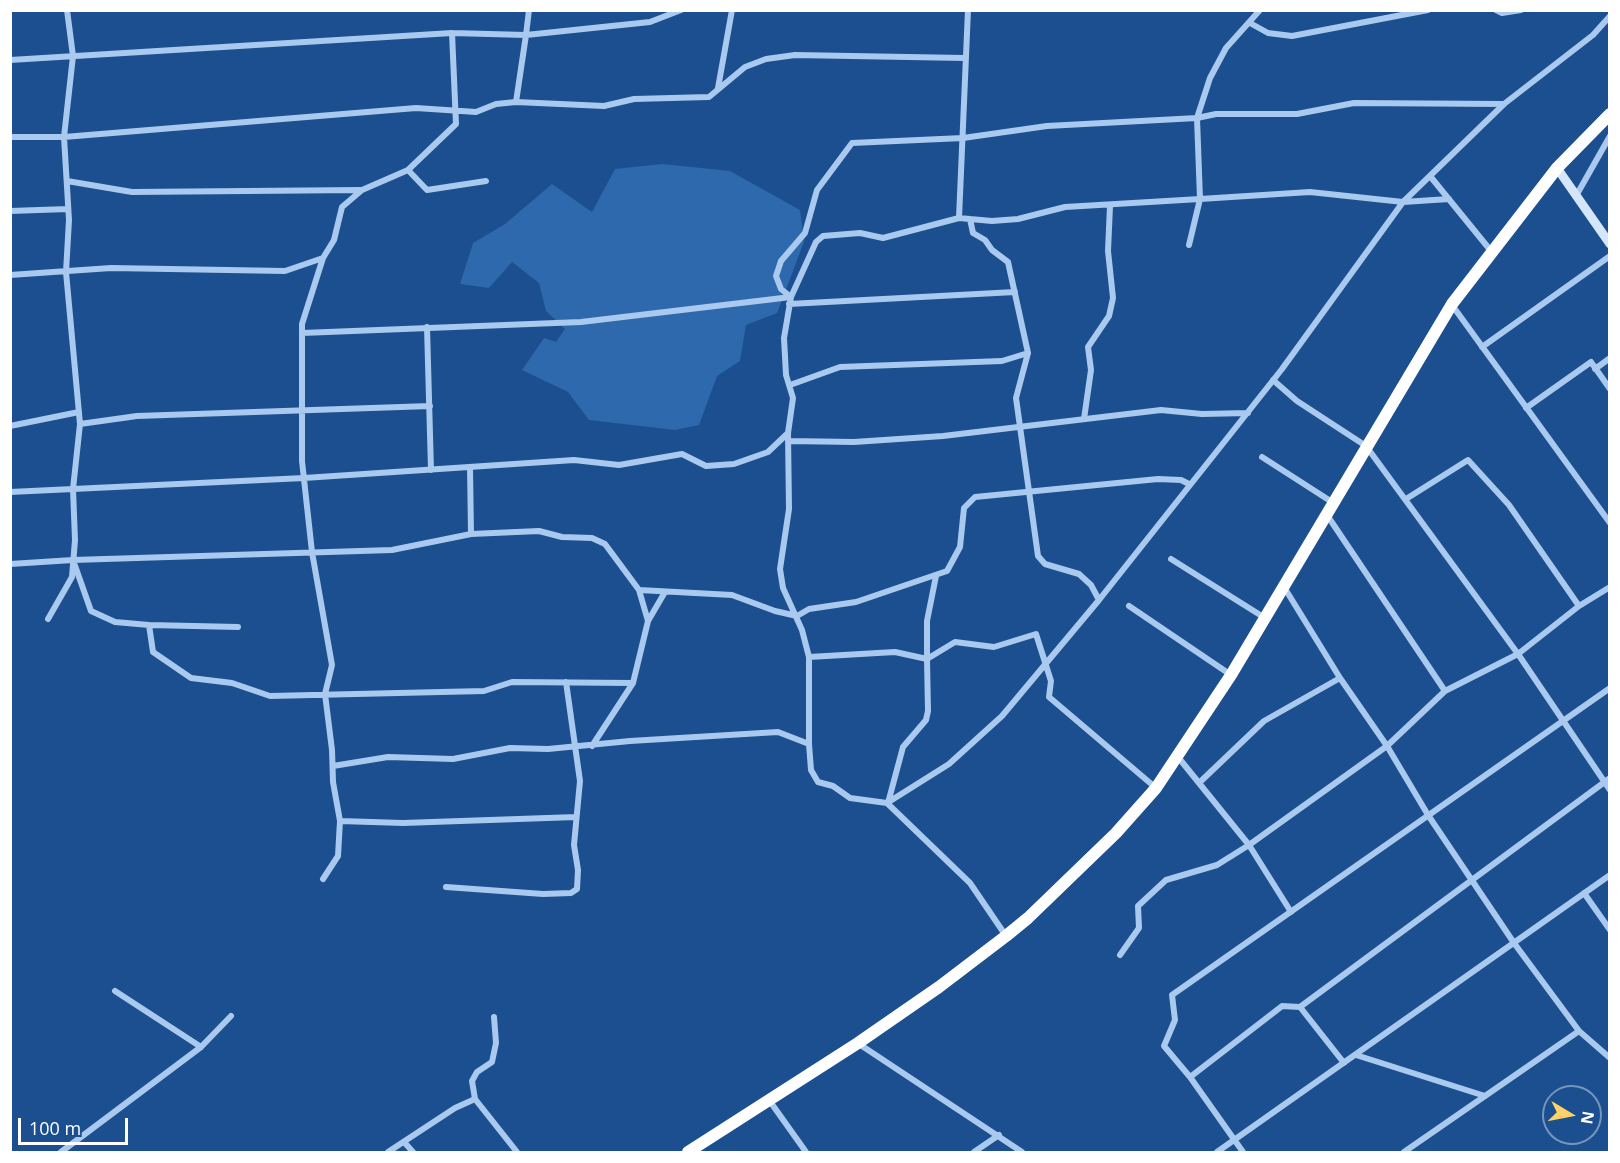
<!DOCTYPE html>
<html>
<head>
<meta charset="utf-8">
<style>
	body { margin:0 }
	#map { position:relative; width:1620px; height:1163px; overflow:hidden; background:#1b4f8f; font-family:"Open Sans",sans-serif }
	canvas { display:block }
	.frame { position:absolute; inset:0; border:12px solid #fff; pointer-events:none }
	.north { position:absolute; left:1542px; top:1085px; width:60px; height:60px; box-sizing:border-box; background:#1b4f8f; border:2px solid #7695bc; border-radius:50%; rotate:100deg; font-size:16px; font-weight:700; line-height:24px; text-align:center; color:#fff }
	.north::after { content:''; display:block; margin:auto; width:21px; height:27px; background:#ffd166; clip-path:polygon(50% 0,100% 100%,50% 72%,0 100%) }
	.scale { position:absolute; left:18px; top:1118px; width:110px; height:27px; box-sizing:border-box; border:3px solid #fff; border-top:0; padding-left:8px; font-size:18px; line-height:21px; white-space:nowrap; color:#fff; -webkit-text-stroke:4px #1b4f8f; paint-order:stroke }
</style>
</head>
<body>
<div id="map">
<canvas width="1620" height="1163"></canvas>
<div class="frame"></div>
<div class="north">N</div>
<div class="scale">100 m</div>
</div>
<script>
const context = document.querySelector('canvas').getContext('2d');
context.lineJoin = 'round';
function paint(path, color) { context.fillStyle = color; context.fill(path, 'evenodd'); }
const poly = rows => new Path2D(rows.map(r => 'M' + r).join(''));
function stroke(path, color, width, dash) { context.strokeStyle = color; context.lineWidth = width; context.lineCap = dash ? 'butt' : 'round'; context.setLineDash(dash || []); context.stroke(path); }
const green = poly([
	[662,164,730,171,800,210,804,242,777,313,746,325,740,361,717,376,699,425,675,430,589,420,568,392,522,370,544,338,556,342,565,329,546,311,539,283,512,262,489,288,460,284,473,243,505,224,552,184,592,212,615,169]
]);
const street = poly([
	[1496,10,1502,13,1521,10],
	[1250,23,1268,33,1292,36,1428,10],
	[10,60,452,33,526,35,529,10],
	[718,88,732,10],
	[516,102,526,35,650,22,681,10],
	[10,137,64,137,416,108,476,112,496,104,516,102,604,106,634,99,709,97,745,67,766,59,795,55,964,58],
	[408,170,456,124,452,33],
	[1430,176,1491,251],
	[67,181,132,192,361,190],
	[1576,196,1610,136],
	[10,211,68,209],
	[959,218,968,10],
	[970,219,973,233,985,240,992,250,1008,262,1028,353,1016,398,1038,556,1045,564,1079,574,1091,585,1099,600],
	[1189,245,1200,199,1197,118,1210,78,1226,48,1260,10],
	[10,275,111,268,285,271,323,258],
	[791,297,781,289,776,276,781,261,805,233,817,190,852,143,963,138,1047,126,1197,118,1216,114,1297,114,1354,103,1504,104],
	[789,304,1015,292],
	[1452,305,1610,523],
	[427,327,431,470],
	[302,333,581,322,791,297],
	[1482,347,1610,256],
	[1595,369,1610,358],
	[1273,380,1297,401,1366,446,1518,654,1610,790],
	[790,385,840,367,1002,361,1028,353],
	[1526,408,1591,362,1610,389],
	[1084,419,1091,370,1088,347,1109,316,1113,298,1108,251,1110,206],
	[80,424,137,416,430,406],
	[10,426,79,412],
	[788,441,854,442,943,436,1161,410,1202,414,1248,413],
	[1262,457,1332,502],
	[470,467,471,534],
	[10,492,304,478,574,460,619,465,682,454,706,466,734,464,768,452,788,433],
	[1406,499,1468,460,1509,505,1579,606],
	[1327,515,1445,691],
	[1171,559,1265,618],
	[73,560,91,611,115,622,149,625,153,652,191,678,232,683,270,696,484,691,512,682,633,683],
	[10,564,73,560,392,550,471,534,539,531,562,537,592,538,605,544,639,590,648,621],
	[1284,587,1340,678,1387,746,1428,815,1514,943,1579,1031,1610,1058],
	[639,590,732,595,775,611,797,616,809,609,856,602,947,571,960,547,964,508,975,497,1158,479,1181,480,1189,484],
	[1129,606,1231,675],
	[48,619,72,577,75,540,73,489,80,424,66,272,69,220,64,137,73,56,67,10],
	[149,625,238,627],
	[809,657,895,652,927,659,927,621,936,576],
	[809,744,809,657,802,630,783,588,780,569,789,509,788,433,793,398,786,375,784,338,791,297,816,242,823,236,860,233,883,238,959,218,992,221,1018,219,1065,207,1200,199,1310,192,1403,202,1449,199],
	[592,746,633,683,648,621,665,592],
	[1178,757,1249,845,1291,912],
	[333,766,388,757,453,759,510,748,548,749,630,741,778,732,809,744,811,770,818,782,833,786,850,798,887,803,970,883,1006,936],
	[1199,783,1264,721,1340,678],
	[887,803,949,764,1002,716,1099,600,1282,369,1403,202,1504,104,1593,35,1610,16],
	[888,803,903,747,926,720,928,711,927,659,955,642,994,647,1036,634,1051,681,1049,697,1156,788],
	[340,821,403,823,576,817],
	[323,879,338,856,340,821,333,782,332,750,325,694,332,665,312,552,302,461,302,324,323,258,334,240,342,207,362,190,408,170,427,190,486,181],
	[446,887,543,894,571,893,577,889,578,870,574,845,580,781,566,682],
	[1584,893,1610,930],
	[1120,955,1139,928,1138,906,1166,880,1217,865,1249,845,1387,746,1445,691,1518,654,1579,606,1610,587],
	[115,991,201,1047],
	[1300,1007,1344,1063],
	[494,1017,496,1043,492,1062,477,1072,472,1081,475,1099,517,1152],
	[859,1044,1022,1152],
	[1356,1055,1485,1096],
	[1190,1077,1282,1006,1300,1007,1610,778],
	[769,1100,806,1152],
	[404,1142,413,1152],
	[61,1152,201,1047,231,1016],
	[388,1152,455,1108,475,1099],
	[974,1152,999,1135],
	[1217,1152,1610,875],
	[1243,1152,1190,1077,1164,1046,1175,1020,1172,995,1610,688],
	[1404,1152,1579,1031]
]);
const secondary = poly([
	[1557,168,1610,244]
]);
const highway = poly([
	[688,1152,858,1043,939,987,1006,936,1028,918,1116,833,1156,788,1231,675,1452,304,1557,168,1610,114]
]);
paint(green, '#2e69ad');
stroke(street, '#a9c9ee', 6);
stroke(secondary, '#d6e6fa', 9);
stroke(highway, '#fff', 12);
</script>
</body>
</html>
